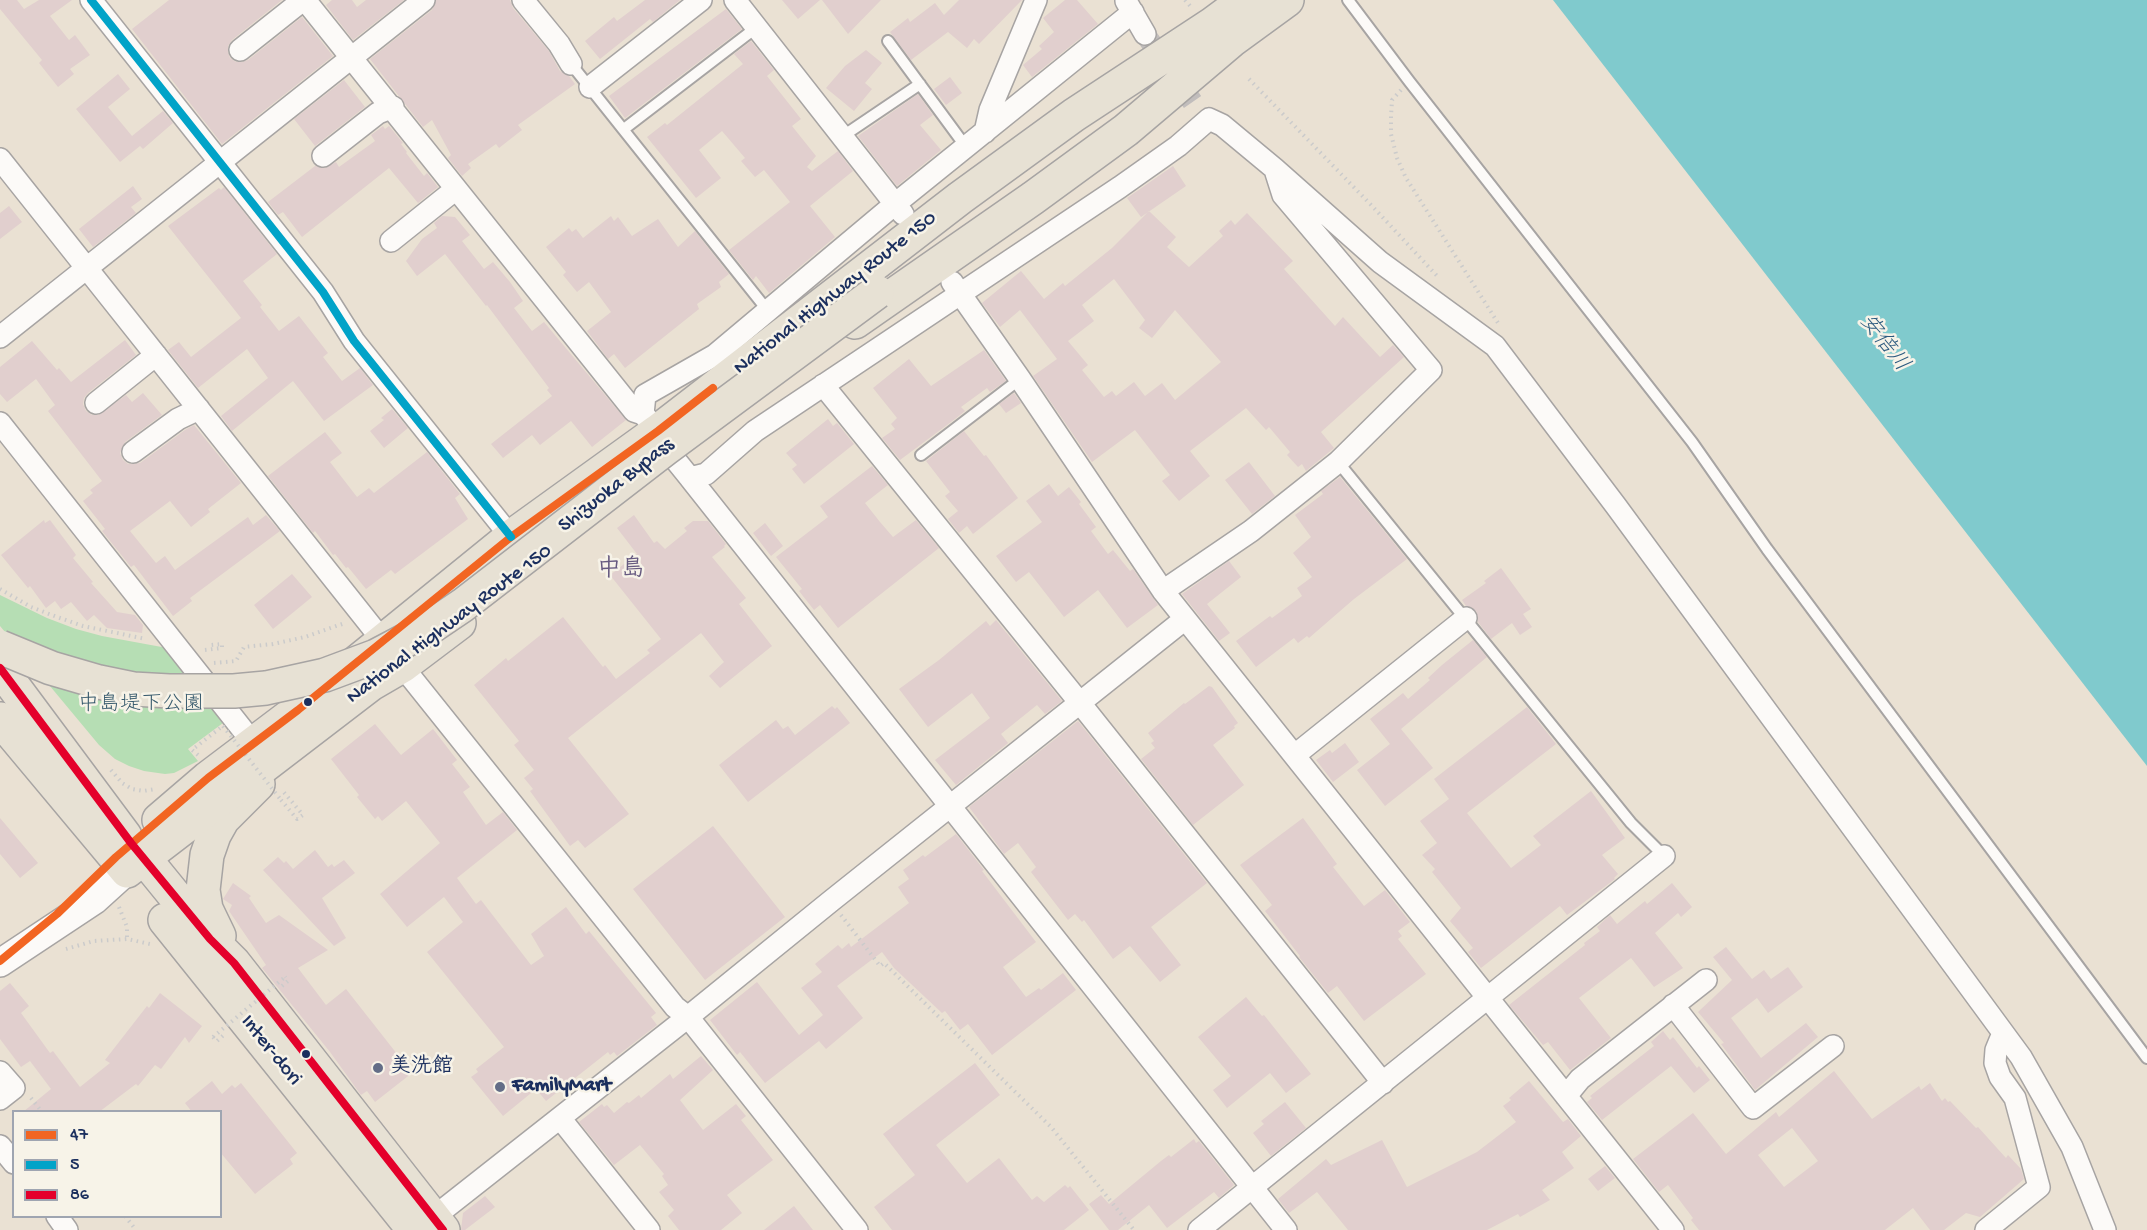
<!DOCTYPE html>
<html>
<head>
<meta charset="utf-8">
<style>
	body { margin:0 }
	#map { position:relative; width:2147px; height:1230px; overflow:hidden; background:#eae1d3; font-family:"Gochi Hand",sans-serif }
	canvas { display:block }
	.legend { position:absolute; left:12px; top:1110px; width:210px; height:108px; box-sizing:border-box; background:#f7f3e8; border:2px solid #9fa5b1; margin:0; padding:8px 10px; list-style:none; font-size:18px; color:#1b2f5e }
	.legend li { display:flex; align-items:center; gap:12px; height:30px }
	.legend b { width:30px; border:2px solid #9fa5b1 }
</style>
</head>
<body>
<div id="map">
<canvas width="2147" height="1230"></canvas>
<ul class="legend">
<li><b style="height:8px;background:#f26522"></b>47</li>
<li><b style="height:8px;background:#01a3c8"></b>5</li>
<li><b style="height:8px;background:#e4002b"></b>86</li>
</ul>
</div>
<script>
const context = document.querySelector('canvas').getContext('2d');
context.lineJoin = 'round';
function paint(path, color) { context.fillStyle = color; context.fill(path, 'evenodd'); }
const poly = rows => new Path2D(rows.map(r => 'M' + r).join(''));
function stroke(path, color, width, dash) { context.strokeStyle = color; context.lineWidth = width; context.lineCap = dash ? 'butt' : 'round'; context.setLineDash(dash || []); context.stroke(path); }
function label(font, color, halo, rows, align = 'center') {
  context.font = font + ' "Gochi Hand","Klee One",sans-serif'; context.lineWidth = 5; context.setLineDash([]); context.textBaseline = 'middle'; context.strokeStyle = halo; context.fillStyle = color; for (const [text, x, y, turn = 0] of rows) {
    context.save(); context.translate(x, y); context.rotate((+turn || 0) * Math.PI / 180); context.textAlign = isNaN(turn) ? turn : align; if (halo) context.strokeText(text, 0, 0); context.fillText(text, 0, 0); context.restore();
  }
}
const green = poly([
	[0,595,47,618,76,629,102,636,167,648,236,732,232,735,223,723,188,749,198,761,174,773,165,774,144,771,129,766,115,759,99,745,0,626]
]);
const water = poly([
	[1553,0,2147,0,2147,766]
]);
const building = poly([
	[0,0,17,0,24,9,39,0,72,0,50,16,69,40,75,35,90,55,70,69,74,74,58,87,39,63,42,60,0,9],
	[169,0,282,0,232,40,228,46,228,52,230,58,236,62,242,62,248,60,302,17,333,56,222,144,132,29],
	[332,0,352,0,357,7,366,0,404,0,353,40,326,5],
	[436,0,510,0,513,8,549,51,560,71,569,76,575,84,518,125,522,130,499,148,496,144,468,164,471,168,462,176,448,158,451,155,432,120,423,127,370,59,432,10],
	[645,0,680,0,653,22,650,19,600,59,585,41,614,17,617,21],
	[782,0,820,0,798,19],
	[822,0,881,0,848,34],
	[959,0,1022,0,979,44,974,39,967,48,948,32,911,60,890,32,908,18,910,22,935,3,944,15],
	[1065,0,1077,0,1098,24,1032,77,1023,65,1042,49,1039,46,1054,32,1043,18],
	[726,9,742,29,625,118,609,96],
	[751,41,774,70,767,76,801,119,792,126,816,156,807,167,812,171,838,151,853,171,810,206,835,237,769,293,756,276,753,280,729,250,790,202,764,170,755,177,741,161,745,158,722,131,699,150,721,178,696,198,647,137,665,123,667,125,743,64,734,54],
	[866,50,882,63,865,83,872,89,854,111,826,88,845,66],
	[118,74,130,89,108,107,132,136,163,111,173,123,143,149,140,146,120,162,76,109],
	[950,77,962,93,946,105,934,89],
	[344,80,365,107,315,146,294,119],
	[918,94,933,115,920,125,941,150,897,186,858,136],
	[383,126,385,129,389,126,403,143,401,144,407,152,406,153,424,176,427,173,438,187,418,203,389,168,302,237,283,212,278,215,268,202,315,166,325,168,336,162,339,167,375,141,371,135],
	[1173,166,1186,186,1141,217,1127,198],
	[133,186,142,199,131,207,136,213,93,247,79,229],
	[224,187,277,254,243,281,262,305,260,307,279,331,299,316,328,353,323,357,342,381,360,368,373,385,324,421,293,381,232,431,221,416,268,378,247,349,198,388,168,350,179,342,191,357,241,318,168,226,219,188,221,190],
	[9,206,22,222,0,239,0,213],
	[1149,211,1176,237,1167,247,1189,267,1223,236,1219,231,1231,220,1235,225,1247,213,1293,261,1284,269,1335,326,1343,317,1380,357,1393,345,1404,357,1321,432,1334,448,1306,471,1302,464,1298,467,1287,455,1290,452,1269,427,1266,430,1246,408,1190,451,1210,476,1179,501,1162,481,1170,475,1135,430,1092,462,1033,376,1057,359,1020,310,1000,327,982,303,1021,271,1044,299,1063,283,1065,286,1112,248],
	[1114,279,1145,320,1139,328,1152,338,1175,310,1221,362,1175,400,1162,383,1145,396,1134,382,1116,396,1112,391,1104,397,1082,370,1088,365,1068,341,1094,321,1082,305],
	[442,216,455,217,470,235,462,241,484,269,493,262,510,282,523,301,514,308,532,331,544,322,626,420,592,447,571,421,540,445,532,435,503,458,491,444,552,396,547,390,549,388,487,305,486,306,445,254,417,276,406,261,422,239,437,228,434,223],
	[611,216,614,221,618,217,632,236,658,219,678,247,695,231,729,274,719,282,721,287,697,304,699,309,625,368,614,354,608,359,587,331,611,312,589,282,577,292,563,275,566,272,546,247,569,228,572,232,576,229,583,238],
	[125,340,136,355,88,393,84,398,83,404,86,411,92,415,98,415,126,395,132,402,143,393,162,415,125,442,120,453,123,460,128,464,140,463,185,430,194,425,241,483,208,509,210,512,191,527,170,501,130,531,156,563,165,556,175,570,248,517,253,525,266,515,280,531,190,598,192,601,173,616,134,565,131,567,102,531,105,529,83,501,93,493,90,490,102,481,48,411,55,405,36,379,7,402,0,394,0,367,32,341,57,370,59,368,71,382],
	[984,350,1006,381,990,392,987,388,961,407,965,411,955,419,900,460,882,438,895,429,891,424,897,418,873,388,909,359,931,386],
	[1014,393,1021,403,1006,413,999,404],
	[392,409,408,428,384,448,370,431,384,420,381,418],
	[828,419,833,426,837,423,854,444,804,484,792,469,797,465,786,453],
	[964,431,984,456,986,455,1018,498,973,534,967,526,959,533,948,519,958,511,945,496,950,492,926,461],
	[325,432,342,453,330,462,357,497,369,488,374,493,427,452,460,494,455,498,468,519,395,574,391,570,366,589,348,567,346,568,335,554,333,555,315,531,313,533,268,476],
	[1249,462,1275,496,1252,514,1225,480],
	[872,466,888,485,865,503,880,522,893,537,916,520,939,548,838,628,820,605,814,610,799,591,802,589,776,557,828,517,820,506],
	[1340,477,1407,559,1354,599,1309,638,1307,636,1298,643,1294,638,1256,667,1236,641,1270,616,1272,618,1302,596,1297,588,1312,577,1293,553,1311,537,1295,515,1323,494,1321,491],
	[1049,484,1058,496,1069,487,1081,502,1079,504,1096,527,1091,531,1108,554,1113,550,1130,571,1133,569,1158,605,1127,628,1098,590,1064,617,1029,572,1016,582,996,556,1042,522,1026,501],
	[634,515,654,543,657,541,665,549,687,531,684,528,693,521,708,521,726,544,724,546,725,547,712,557,746,598,739,604,772,646,720,688,709,676,724,662,701,633,568,738,629,814,585,848,578,840,570,846,530,791,533,789,524,778,534,770,514,745,519,741,474,685,506,658,508,661,563,617,603,667,605,665,616,679,650,653,647,650,661,639,610,575,637,554,617,528],
	[44,520,45,523,50,520,74,552,76,555,73,558,93,582,91,583,117,612,135,615,143,625,142,633,107,628,94,615,87,621,71,602,61,609,55,601,46,608,30,586,28,588,1,555],
	[765,523,783,546,771,556,753,533],
	[1229,561,1241,577,1207,604,1230,633,1219,641,1182,594],
	[1501,568,1531,609,1523,614,1532,627,1520,635,1512,623,1491,639,1478,622,1476,611,1466,606,1462,600,1486,583,1484,581],
	[292,574,312,597,273,629,254,605],
	[996,620,1062,701,1045,714,1037,705,1001,734,1008,743,956,785,935,760,990,718,972,693,928,727,899,689,939,660,986,621,990,626],
	[1473,640,1487,657,1401,729,1433,768,1385,806,1357,770,1390,744,1370,719,1403,693,1408,699,1430,680,1428,678,1442,665],
	[1209,686,1212,687,1238,723,1234,726,1235,728,1213,745,1244,785,1193,825,1141,759,1155,748,1151,743,1154,741,1148,733,1184,703,1185,704],
	[832,706,835,709,837,707,850,723,748,802,719,765,776,720,783,729,788,726,795,735],
	[1527,707,1556,744,1467,813,1511,868,1541,845,1533,836,1591,791,1625,838,1602,855,1618,874,1614,878,1615,879,1567,915,1560,906,1481,968,1468,952,1473,948,1450,921,1461,908,1432,872,1435,869,1422,855,1437,843,1420,821,1449,799,1434,779],
	[1078,721,1207,883,1151,927,1181,965,1160,982,1130,946,1113,959,1084,920,1082,922,1075,914,1068,920,1031,872,1036,867,1018,843,1004,854,969,807],
	[375,724,401,755,433,729,457,760,452,764,470,787,463,792,486,825,503,812,517,830,457,878,476,904,481,900,531,965,544,956,531,934,566,907,586,934,589,931,656,1013,651,1017,657,1025,617,1056,614,1052,610,1055,608,1052,546,1101,536,1089,503,1116,471,1077,478,1072,476,1069,504,1047,427,952,463,922,444,897,407,927,380,894,440,843,406,801,382,821,378,816,375,819,357,797,359,795,331,759],
	[1345,743,1359,762,1333,782,1316,760,1330,750,1332,753],
	[0,818,38,863,20,878,0,854],
	[1303,818,1337,864,1333,867,1364,906,1385,890,1410,922,1398,931,1402,936,1398,939,1426,974,1364,1021,1337,986,1328,993,1299,957,1300,956,1265,911,1272,905,1240,865],
	[713,826,785,917,705,980,633,889],
	[956,834,984,870,982,871,1036,942,1003,967,1026,997,1039,988,1041,990,1063,973,1076,990,992,1055,968,1024,960,1030,945,1011,942,1013,894,968,882,952,837,986,863,1018,826,1049,819,1041,765,1083,740,1052,737,1055,710,1020,757,982,799,1035,823,1015,801,988,822,972,815,964,838,945,842,949,849,943,851,947,909,903,898,887,909,879,903,870,923,855,925,857],
	[315,850,328,867,332,864,334,867,344,860,355,873,322,898,346,938,334,946,263,870,278,857,284,863,286,861,293,869],
	[233,883,251,896,249,898,266,923,279,915,328,950,298,968,326,1005,346,989,412,1073,375,1102,367,1091,361,1095,330,1052,262,968,266,965,229,911,232,905,223,899],
	[1672,883,1692,907,1681,917,1678,913,1655,933,1683,968,1654,987,1631,958,1579,998,1611,1038,1570,1070,1548,1042,1543,1045,1509,1005,1585,945,1584,943,1600,931,1597,927,1610,915,1617,924,1645,901,1647,904],
	[1726,947,1752,979,1764,970,1771,979,1788,967,1803,987,1768,1013,1757,998,1731,1018,1761,1058,1806,1023,1818,1037,1755,1090,1721,1044,1724,1043,1698,1012,1732,980,1713,957],
	[10,983,29,1006,21,1013,50,1053,53,1051,80,1087,110,1063,105,1060,147,1006,149,1008,160,993,202,1026,189,1043,185,1037,161,1069,155,1065,138,1086,136,1084,99,1112,23,1112,51,1089,30,1061,21,1067,0,1039,0,991],
	[1246,997,1262,1016,1264,1015,1311,1074,1286,1093,1270,1073,1227,1108,1213,1090,1231,1076,1198,1037],
	[1663,1031,1670,1040,1673,1037,1697,1068,1699,1066,1710,1080,1694,1093,1671,1066,1602,1120,1587,1102,1592,1098,1590,1096,1654,1046,1651,1042],
	[701,1056,713,1070,680,1100,703,1130,736,1104,746,1116,741,1120,773,1160,727,1195,742,1213,721,1230,679,1230,668,1216,674,1210,659,1192,668,1185,662,1176,664,1174,640,1145,614,1165,579,1122,602,1104,604,1107,607,1105,614,1113,627,1102,629,1103,639,1095,641,1098,670,1074,673,1079],
	[975,1063,1000,1095,936,1145,967,1183,999,1158,1032,1200,1037,1196,1044,1202,1065,1185,1068,1188,1070,1186,1089,1210,1064,1230,892,1230,874,1207,915,1175,883,1134],
	[1834,1071,1872,1119,1919,1086,1921,1090,1930,1083,1942,1101,1945,1098,1948,1102,1950,1101,1976,1128,1978,1127,2006,1158,2008,1155,2021,1169,2024,1179,1980,1217,1966,1213,1944,1230,1930,1230,1913,1208,1885,1230,1699,1230,1691,1220,1693,1218,1668,1185,1659,1192,1633,1159,1693,1113,1726,1154,1776,1112,1779,1117],
	[1792,1128,1818,1161,1784,1187,1758,1155],
	[212,1081,222,1094,232,1085,235,1088,241,1083,297,1153,290,1159,293,1164,255,1194,220,1152,220,1112,192,1112,185,1103],
	[1529,1081,1563,1122,1568,1119,1581,1136,1562,1152,1574,1168,1542,1190,1550,1200,1520,1217,1518,1214,1487,1230,1348,1230,1317,1192,1289,1213,1278,1199,1326,1159,1331,1165,1382,1140,1407,1187,1477,1152,1516,1122,1503,1106,1511,1100,1509,1098],
	[1285,1102,1306,1128,1271,1156,1253,1133,1264,1124,1261,1121],
	[1194,1139,1196,1143,1199,1141,1234,1185,1219,1198,1214,1192,1167,1228,1149,1205,1118,1230,1109,1230,1089,1204,1101,1195,1109,1204,1161,1161,1169,1155,1171,1157],
	[1605,1166,1615,1178,1598,1191,1588,1179],
	[485,1196,495,1207,465,1230,461,1230,463,1213],
	[794,1206,813,1230,764,1230]
]);
const minorTunnel = poly([
	[1145,34,1196,107]
]);
const path = poly([
	[1185,0,1191,7],
	[1249,79,1374,208,1439,278],
	[1401,90,1392,100,1391,116,1391,134,1397,158,1406,178,1498,323],
	[0,589,31,607,57,617,83,626,146,639],
	[205,650,222,648,222,644,211,645],
	[214,663,236,661,244,647,273,644,305,637,345,623],
	[198,755,192,750,220,728],
	[111,770,122,783,132,789,143,791,155,789],
	[281,800,297,819,303,815,282,790],
	[119,907,127,927,127,939],
	[841,915,880,966,884,963,1051,1127,1134,1230],
	[66,949,94,941,127,939,150,944],
	[282,986,288,981,285,977],
	[213,1037,217,1041,226,1033],
	[31,1098,42,1112],
	[125,1216,136,1230]
]);
const service = poly([
	[1348,0,1409,81,1692,442,1767,549,2147,1058],
	[888,41,966,147],
	[571,64,768,311],
	[624,129,757,27],
	[843,136,920,84],
	[921,455,1020,379],
	[1338,462,1631,823,1664,856]
]);
const minor = poly([
	[91,0,323,292,354,341,511,537],
	[305,0,634,411,643,414],
	[523,0,559,44,571,64],
	[735,0,903,214],
	[1126,1,1145,34],
	[240,50,303,0],
	[590,87,701,0],
	[985,132,990,110,1036,0],
	[323,156,378,113,393,107],
	[0,159,383,641],
	[391,241,456,189],
	[952,282,1020,379,1163,591,1673,1230],
	[0,337,424,0],
	[823,385,1080,703,1383,1083],
	[96,403,156,355],
	[0,423,254,744],
	[658,431,643,414,645,395,715,355,895,204,1133,12],
	[133,452,178,419,199,409],
	[669,452,690,478,706,474,755,431,1120,187,1178,146,1209,119,1222,125,1275,169,1380,262,1495,346,1616,506,2021,1057,2072,1147,2105,1230],
	[690,478,1286,1230],
	[1163,591,1251,531,1338,462,1431,370,1283,195,1276,173],
	[402,666,675,1007,688,1017,857,1230],
	[1295,755,1466,618],
	[1673,1005,1753,1108,1833,1046],
	[0,1072,14,1088,0,1099],
	[1566,1096,1580,1079,1706,980],
	[560,1118,649,1230],
	[0,1146,14,1163],
	[57,1216,67,1230],
	[425,1224,688,1017,831,901,1185,619],
	[1199,1230,1664,856],
	[1986,1230,2039,1187,2015,1098,2000,1077,1995,1063,1996,1050,2003,1033]
]);
const tertiary = poly([
	[0,963,95,900,127,871]
]);
const primary = poly([
	[144,858,210,939,234,963,443,1230],
	[165,920,414,1230],
	[219,936,206,909,203,890,207,855,214,835,223,819,258,784]
]);
const trunk = poly([
	[1199,34,1245,0],
	[1213,54,1287,0],
	[855,322,1033,198,1126,130,1231,41],
	[0,668,125,836],
	[0,719,127,871,371,684,402,666,459,623],
	[159,820,208,778,298,710,511,537,658,431,960,198,1074,115,1217,21]
]);
const pathBridge = poly([
	[223,726,281,800],
	[213,1037,285,977]
]);
const trunkBridge = poly([
	[0,647,51,668,99,682,133,689,169,691,234,691,266,688,325,675,376,656,429,628,463,605,665,449,877,292]
]);
const bus1 = poly([
	[0,961,57,914,116,857,208,778,298,710,511,537,658,431,713,388]
]);
const bus2 = poly([
	[91,0,323,292,354,341,511,537]
]);
const bus3 = poly([
	[0,668,131,843,210,939,234,963,443,1230]
]);
const markers = [
	[308,702,5,"#1b2f5e"],
	[306,1054,5,"#1b2f5e"],
	[378,1068,6,"#636d87"],
	[500,1087,6,"#636d87"]
];
const streetNames = [
	["National Highway Route 150",836,294,-38],
	["Shizuoka Bypass",617,486,-38],
	["National Highway Route 150",450,625,-37],
	["Inter-dori",270,1051,51]
];
const parkNames = [
	["中島堤下公園",141,706]
];
const poiNames = [
	["美洗館",390,1068],
	["FamilyMart",512,1087]
];
const waterNames = [
	["安倍川",1883,344,52]
];
const quarterNames = [
	["中島",621,571]
];
paint(green, '#b6deb4');
paint(water, '#80cacd');
paint(building, '#e1cfce');
stroke(minorTunnel, '#c1bdbc', 21, [21, 10]);
stroke(service, '#a7a4a3', 14);
stroke(minor, '#a7a4a3', 24);
stroke(tertiary, '#a7a4a3', 30);
stroke(primary, '#a7a4a3', 36);
stroke(trunk, '#a7a4a3', 36);
stroke(path, '#cbcbcb', 4, [1.5, 4.5]);
stroke(service, '#fcfaf8', 10);
stroke(minor, '#fcfaf8', 21);
stroke(tertiary, '#fcfaf8', 27);
stroke(primary, '#e7e1d4', 33);
stroke(trunk, '#e7e1d4', 33);
stroke(trunkBridge, '#a7a4a3', 36, []);
stroke(pathBridge, '#cbcbcb', 4, [1.5, 4.5]);
stroke(trunkBridge, '#e7e1d4', 33);
stroke(bus1, '#f26522', 8);
stroke(bus2, '#01a3c8', 8);
stroke(bus3, '#e4002b', 8);
for (const [x, y, r, color] of markers) { const dot = new Path2D(); dot.arc(x, y, r, 0, 2 * Math.PI); context.fillStyle = color; context.fill(dot); stroke(dot, '#f7f3e8', 2); }
label('21px', '#1b2f5e', '#f7f3e8', streetNames);
label('21px', '#375a6d', '#f7f3e8', parkNames);
label('bold 21px', '#1b2f5e', '#f7f3e8', poiNames, 'left');
label('italic 22px', '#2c5a7f', '#f7f3e8', waterNames);
label('bold 24px', '#665a80', '#f7f3e8', quarterNames);
</script>
</body>
</html>
